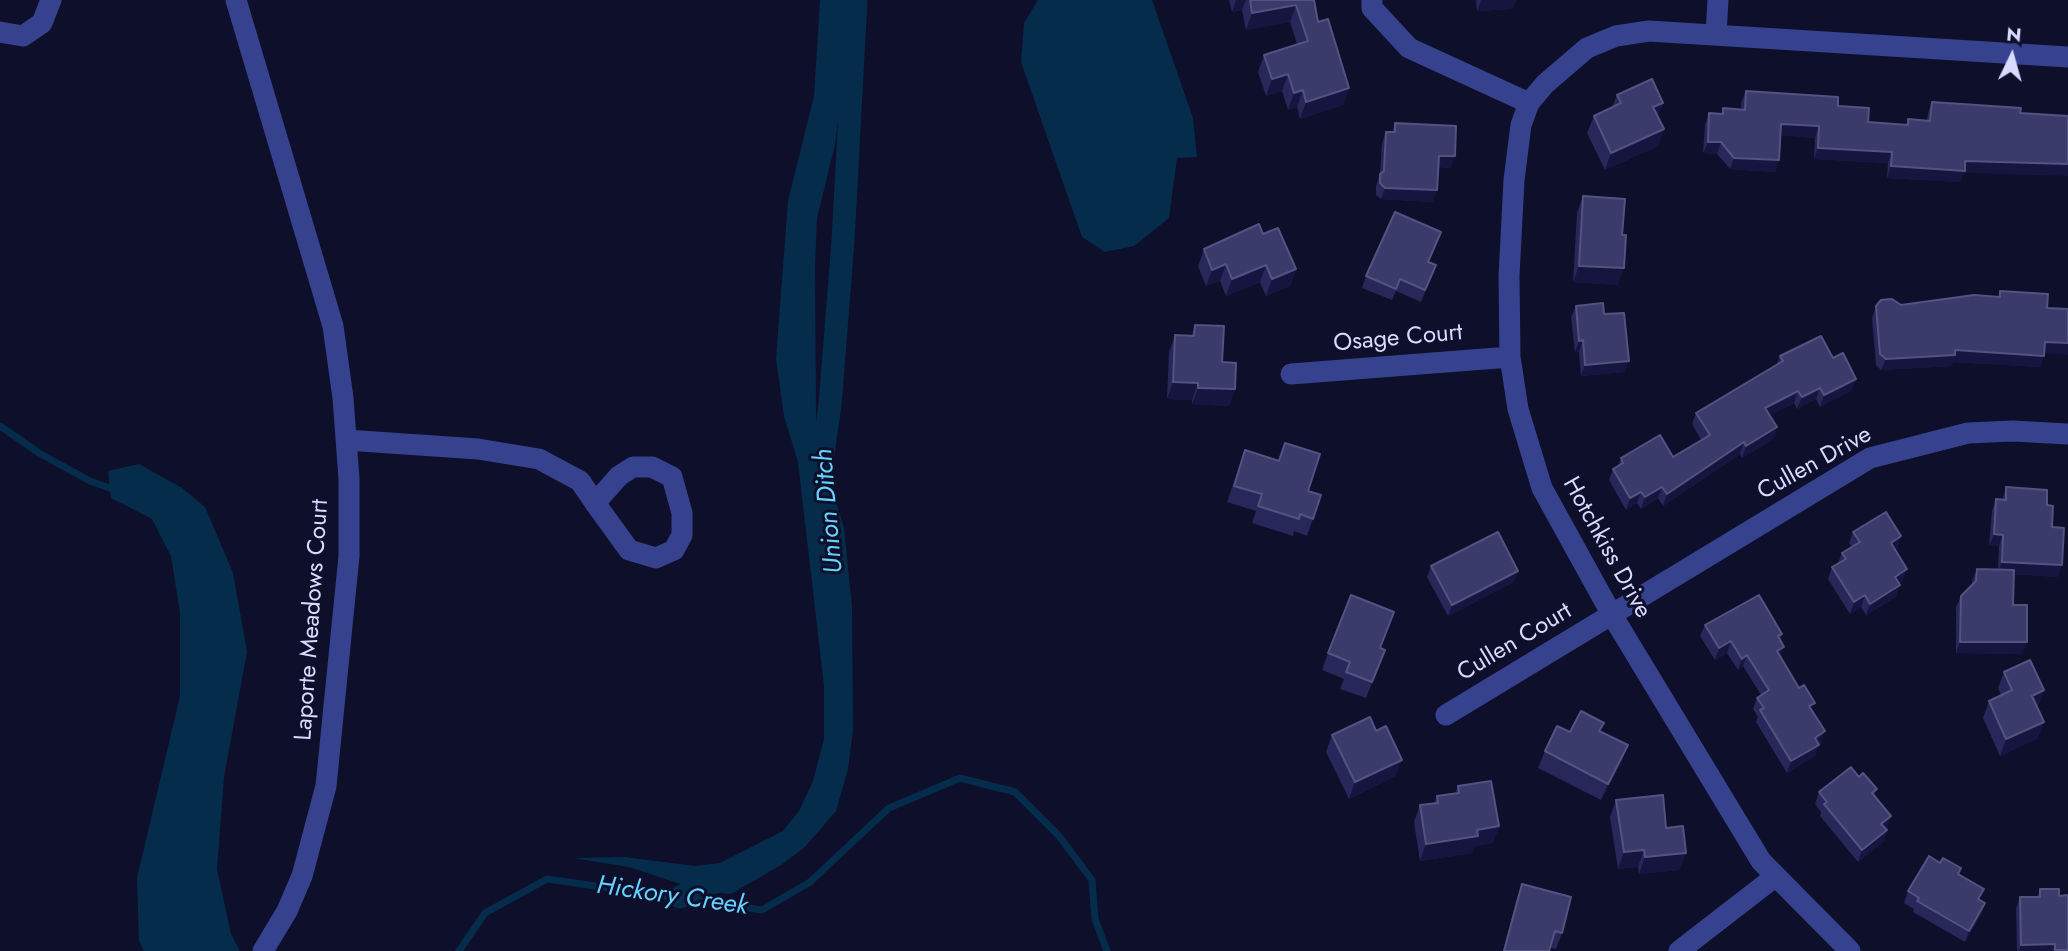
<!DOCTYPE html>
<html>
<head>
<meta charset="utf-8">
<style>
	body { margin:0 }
	#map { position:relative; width:2068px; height:951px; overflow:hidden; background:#0e0f2b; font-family:Jost,sans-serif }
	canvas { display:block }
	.north { position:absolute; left:1977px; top:21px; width:70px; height:70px; -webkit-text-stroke:5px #0e0f2b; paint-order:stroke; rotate:5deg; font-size:19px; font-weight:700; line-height:28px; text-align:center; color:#d8dbff }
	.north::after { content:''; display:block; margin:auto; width:24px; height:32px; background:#d8dbff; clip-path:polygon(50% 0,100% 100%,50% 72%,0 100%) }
</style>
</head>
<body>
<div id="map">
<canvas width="2068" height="951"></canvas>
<div class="north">N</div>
</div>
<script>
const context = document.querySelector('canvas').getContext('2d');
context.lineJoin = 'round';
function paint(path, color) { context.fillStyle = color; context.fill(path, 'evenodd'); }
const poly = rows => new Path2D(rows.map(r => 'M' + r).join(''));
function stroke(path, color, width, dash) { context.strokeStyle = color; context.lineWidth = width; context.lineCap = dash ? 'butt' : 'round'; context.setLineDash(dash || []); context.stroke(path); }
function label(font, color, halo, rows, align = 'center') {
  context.font = font + ' Jost,sans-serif'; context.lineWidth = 6; context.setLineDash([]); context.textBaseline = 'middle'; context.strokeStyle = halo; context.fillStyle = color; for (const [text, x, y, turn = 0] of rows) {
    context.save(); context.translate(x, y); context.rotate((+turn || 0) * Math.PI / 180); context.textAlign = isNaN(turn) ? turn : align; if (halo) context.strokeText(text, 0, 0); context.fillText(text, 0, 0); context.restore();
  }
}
const water = poly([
	[820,0,853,0,835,145,817,218,815,267,816,419,826,469,844,528,852,607,853,730,848,769,836,811,804,848,781,865,731,894,702,891,629,867,573,858,624,857,695,866,720,863,783,831,799,811,813,781,824,739,824,686,798,462,784,416,776,359,788,201,814,96],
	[1038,0,1152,0,1193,118,1197,157,1177,158,1169,218,1134,246,1105,252,1082,237,1021,62,1024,23],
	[139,464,182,488,205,507,233,573,247,652,224,777,217,869,231,934,240,951,144,951,139,941,137,878,180,696,180,613,171,556,152,519,111,498,108,471]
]);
const stream = poly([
	[0,426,39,453,90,481,118,491],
	[459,951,485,913,547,879,762,910,810,882,889,808,960,778,1015,792,1059,836,1092,880,1095,919,1107,951]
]);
const canal = poly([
	[822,482,821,467,830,405,843,241,856,0],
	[680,897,723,878]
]);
const minor = poly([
	[236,0,333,326,343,398,349,479,349,556,326,786,302,876,287,911,263,951],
	[1372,0,1372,8,1409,48,1529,103],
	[0,32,23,36,42,23,51,0],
	[1716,35,1718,0],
	[1291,374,1510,357],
	[346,440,478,449,539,459,580,481,595,503,629,550,656,558,674,550,682,535,682,513,672,477,652,467,633,467,619,476,595,503],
	[1446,715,1870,458,1968,433,2013,431,2068,434],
	[1679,951,1776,876],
	[1850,951,1761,861,1612,615,1542,488,1518,409,1510,357,1509,276,1514,180,1521,125,1529,103,1545,84,1587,48,1616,36,1649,31,2068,57]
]);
const wall = poly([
	[1229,0,1314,0,1318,22,1349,88,1343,105,1300,119,1297,107,1288,110,1282,91,1266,96,1258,72,1264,55,1297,44,1290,22,1246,30,1242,10,1232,12],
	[1476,0,1516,0,1512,9,1477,11],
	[1746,91,1838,106,1868,122,1906,125,1908,119,1927,120,1928,113,1932,102,1964,173,1960,182,1887,178,1888,163,1814,159,1815,138,1781,135,1779,160,1775,172,1730,169,1717,154,1703,153,1705,125,1709,113,1721,114,1723,108,1741,109,1741,103],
	[1617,95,1658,117,1664,129,1658,146,1605,170,1587,133,1594,116,1612,107],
	[1395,123,1451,168,1438,167,1433,202,1381,199,1376,195,1376,186,1380,174,1382,143,1386,132,1392,132],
	[1583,196,1618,285,1573,282,1577,213],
	[1441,232,1429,262,1436,265,1421,302,1396,291,1392,300,1362,288,1366,276],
	[1263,234,1296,269,1290,286,1266,296,1260,282,1226,296,1220,281,1206,286,1198,266,1204,249],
	[2000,291,2045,353,2040,367,1953,362,1951,366,1881,370,1876,365,1872,318,1876,306,1998,297],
	[1576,306,1604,314,1625,372,1581,376,1579,352,1575,352,1571,317],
	[1195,325,1222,362,1235,389,1229,406,1192,404,1192,400,1167,399,1169,352,1175,335,1191,336],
	[1780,356,1833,358,1852,390,1820,407,1816,399,1797,409,1794,403,1770,415,1777,427,1773,439,1742,458,1740,454,1663,506,1658,498,1641,509,1637,503,1626,510,1609,480,1613,469,1618,466,1621,458,1673,457,1701,440,1692,424,1696,413,1777,364],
	[1285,443,1308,491,1313,519,1307,536,1294,531,1293,536,1252,523,1256,511,1227,502,1245,450,1278,460],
	[2006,487,2047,505,2052,527,2058,577,2014,574,2013,605,2023,654,1956,653,1956,607,1961,596,1972,585,1972,581,1977,569,1998,569,1999,546,1989,546,1992,511,1996,499,2002,500],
	[1853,532,1901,536,1897,548,1895,549,1903,580,1899,583,1896,597,1866,615,1861,607,1850,614,1828,579,1832,567,1838,563,1842,553,1852,547,1849,543],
	[1431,566,1514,582,1448,616,1427,577],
	[1705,625,1782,634,1780,639,1781,657,1812,710,1821,743,1819,744,1815,756,1787,773,1756,722,1758,717,1753,709,1757,698,1761,695,1743,666,1738,670,1727,653,1715,660,1700,636],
	[1380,649,1385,650,1366,698,1340,689,1344,679,1322,670,1328,653],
	[2004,672,2044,690,2037,708,2038,738,2000,756,1983,718,1989,701,2001,695,1998,688],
	[1600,731,1622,762,1601,800,1538,768,1545,751,1570,732],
	[1332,735,1396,776,1349,799,1326,752],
	[1859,777,1877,789,1874,796,1891,816,1885,829,1887,830,1883,842,1858,862,1820,816,1821,812,1815,804,1819,792],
	[1458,786,1499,826,1493,843,1475,846,1472,853,1420,861,1414,822,1420,805,1434,803,1437,796,1455,794],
	[1616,800,1666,828,1686,853,1679,870,1639,874,1638,867,1618,869,1610,817],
	[1940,863,1961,868,1959,874,1980,900,1985,903,1981,914,1965,942,1913,912,1914,909,1904,903,1908,891],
	[1522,884,1562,933,1556,949,1550,948,1549,951,1503,951,1516,901],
	[2040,889,2059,896,2068,951,2017,951,2016,908,2020,897,2037,897]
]);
const shadedWall = poly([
	[1236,0,1246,0,1242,10,1232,12],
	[1481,0,1516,0,1512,9,1477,11],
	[1296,5,1290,22,1246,30,1252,13],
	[1288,74,1282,91,1266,96,1272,79],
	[1349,88,1343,105,1300,119,1306,102],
	[1303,90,1297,107,1288,110,1294,93],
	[1663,103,1657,119,1653,107],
	[1781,124,1819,126,1815,138,1777,135],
	[1664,129,1658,146,1605,170,1611,153],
	[1708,142,1721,142,1717,154,1703,153],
	[1818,148,1892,152,1888,163,1814,159],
	[1439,156,1455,156,1451,168,1435,167],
	[1734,158,1779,160,1775,172,1730,169],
	[1965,161,2068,164,2068,176,1964,173,1960,182,1887,178,1891,166],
	[1385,188,1437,190,1433,202,1381,199],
	[1226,264,1220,281,1206,286,1212,270],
	[1266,265,1260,282,1226,296,1232,279],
	[1579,266,1624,268,1618,285,1573,282],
	[1296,269,1290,286,1266,296,1272,279],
	[1583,340,1579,352,1575,352,1579,341],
	[2045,342,2068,343,2068,355,2041,353],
	[1955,350,2044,356,2040,367,1953,362,1951,366,1881,370,1886,359],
	[1629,361,1625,372,1581,376,1585,365],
	[1856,379,1852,390,1820,407,1824,395],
	[1173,382,1198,383,1192,400,1167,399],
	[1198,388,1235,389,1229,406,1192,404],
	[1820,388,1816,399,1797,409,1802,397],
	[1798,391,1794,403,1761,420,1765,408],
	[1777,427,1773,439,1742,458,1746,446],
	[1744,442,1740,454,1663,506,1667,494],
	[1662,487,1658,498,1641,509,1645,497],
	[1641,492,1637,503,1626,510,1630,498],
	[1994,534,2003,535,1999,546,1989,546],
	[1901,536,1897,548,1887,554,1891,543],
	[2002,562,2062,565,2058,577,1997,573],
	[1907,569,1903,580,1890,588,1895,577],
	[1518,571,1514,582,1448,616,1452,605],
	[1900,585,1896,597,1866,615,1870,604],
	[1865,595,1861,607,1850,614,1854,602],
	[1731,641,1727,653,1715,660,1719,648],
	[1960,642,2027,642,2023,654,1956,653],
	[1784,647,1780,658,1777,651],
	[1747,655,1743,666,1738,670,1742,659],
	[2044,690,2038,707,2026,713,2032,696],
	[2044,722,2038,738,2000,756,2006,739],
	[1825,731,1821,743,1810,749,1815,738],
	[1628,745,1622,762,1601,800,1608,784],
	[1819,745,1815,756,1787,773,1791,761],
	[1402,760,1396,776,1349,799,1355,782],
	[1891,816,1887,828,1877,835,1881,824],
	[1499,826,1493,843,1475,846,1472,853,1420,861,1426,844,1477,830],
	[1887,830,1883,842,1858,862,1862,850],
	[1644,850,1638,867,1618,869,1624,852],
	[1686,853,1679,870,1639,874,1645,857],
	[1985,903,1981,914,1965,942,1969,931],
	[2055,944,2052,951,2019,951,2021,945]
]);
const building = poly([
	[1250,0,1314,0,1318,22,1328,19,1349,88,1306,102,1303,90,1294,93,1288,74,1272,79,1264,55,1308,41,1296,5,1252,13,1250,0],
	[1652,79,1663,103,1653,107,1664,129,1611,153,1594,116,1621,103,1617,95,1652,79],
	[1746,91,1838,97,1838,106,1869,108,1868,122,1908,125,1908,119,1930,121,1932,102,2021,108,2020,113,2068,116,2068,164,1965,161,1965,171,1891,166,1892,152,1818,148,1819,126,1781,124,1779,160,1734,158,1721,142,1708,142,1709,113,1723,114,1723,108,1745,110,1746,91],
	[1395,123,1456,126,1455,156,1439,156,1437,190,1385,188,1380,183,1380,174,1384,171,1386,132,1395,132,1395,123],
	[1583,196,1625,199,1622,235,1626,235,1624,268,1579,266,1583,196],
	[1395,212,1441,232,1428,262,1436,265,1425,290,1400,279,1396,289,1366,276,1395,212],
	[1259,224,1263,234,1278,228,1296,269,1272,279,1266,265,1232,279,1226,264,1212,270,1204,249,1259,224],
	[2000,291,2048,294,2047,308,2068,309,2068,343,2045,342,2044,356,1955,350,1955,355,1886,359,1880,354,1876,306,1881,300,1892,299,1901,305,1974,295,2000,297,2000,291],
	[1603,303,1604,314,1624,313,1629,361,1585,365,1583,340,1579,341,1576,306,1603,303],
	[1195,325,1224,326,1222,362,1236,363,1235,389,1198,388,1198,383,1173,382,1175,335,1194,336,1195,325],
	[1821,336,1833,358,1843,353,1856,379,1824,395,1820,388,1802,397,1798,391,1765,408,1777,427,1746,446,1744,442,1667,494,1662,487,1645,497,1641,492,1630,498,1613,469,1623,463,1621,458,1660,435,1673,457,1710,435,1696,413,1783,361,1780,356,1821,336],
	[1285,443,1320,454,1308,491,1321,495,1313,519,1300,514,1299,519,1258,506,1262,494,1234,486,1245,450,1279,461,1285,443],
	[2006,487,2047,490,2047,505,2053,506,2052,527,2064,528,2062,565,2002,562,2003,535,1994,534,1996,499,2006,500,2006,487],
	[1886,512,1901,536,1891,543,1907,569,1895,577,1900,585,1870,604,1865,595,1854,602,1832,567,1846,559,1842,553,1860,542,1853,532,1886,512],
	[1498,532,1518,571,1452,605,1431,566,1498,532],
	[1977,569,2014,570,2013,605,2027,605,2027,642,1960,642,1961,596,1976,581,1977,569],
	[1351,595,1394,612,1380,648,1385,650,1372,682,1346,672,1350,662,1328,653,1351,595],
	[1759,595,1782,634,1778,636,1784,647,1777,651,1799,688,1804,685,1815,703,1809,706,1825,731,1815,738,1819,745,1791,761,1760,710,1764,708,1757,698,1769,690,1747,655,1742,659,1731,641,1719,648,1705,625,1759,595],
	[2030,660,2044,690,2032,696,2044,722,2006,739,1989,701,2012,690,2004,672,2030,660],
	[1581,711,1604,723,1599,731,1628,745,1608,784,1545,751,1557,726,1570,732,1581,711],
	[1370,717,1376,731,1386,726,1402,760,1355,782,1332,735,1370,717],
	[1851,767,1859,777,1863,773,1877,789,1872,793,1891,816,1881,824,1887,830,1862,850,1824,804,1827,802,1819,792,1851,767],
	[1491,781,1499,826,1477,830,1478,836,1426,844,1420,805,1438,803,1437,796,1459,793,1458,786,1491,781],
	[1663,795,1666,828,1683,826,1686,853,1645,857,1644,850,1624,852,1616,800,1663,795],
	[1929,856,1940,863,1943,858,1961,868,1958,874,1984,889,1978,899,1985,903,1969,931,1917,901,1919,898,1908,891,1929,856],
	[1522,884,1571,897,1562,933,1555,931,1549,951,1504,951,1522,884],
	[2040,889,2059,889,2059,896,2068,895,2068,950,2055,950,2055,944,2021,945,2020,897,2040,897,2040,889]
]);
const streetNames = [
	["Osage Court",1398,339,-5],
	["Cullen Drive",1815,464,-29],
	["Hotchkiss Drive",1606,548,61],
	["Laporte Meadows Court",313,620,-86],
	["Cullen Court",1515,643,-31]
];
const waterNames = [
	["Union Ditch",830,511,-95],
	["Hickory Creek",672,897,8]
];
paint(water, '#062c4c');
stroke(stream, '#062c4c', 7);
stroke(canal, '#062c4c', 23);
stroke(minor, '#36428d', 21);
paint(wall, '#272759');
paint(shadedWall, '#15153f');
paint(building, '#3a3a6b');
stroke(building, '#535382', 2);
label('24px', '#d8dbff', '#0e0f2b', streetNames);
label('italic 26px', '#66d3ff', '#0e0f2b', waterNames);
</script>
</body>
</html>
